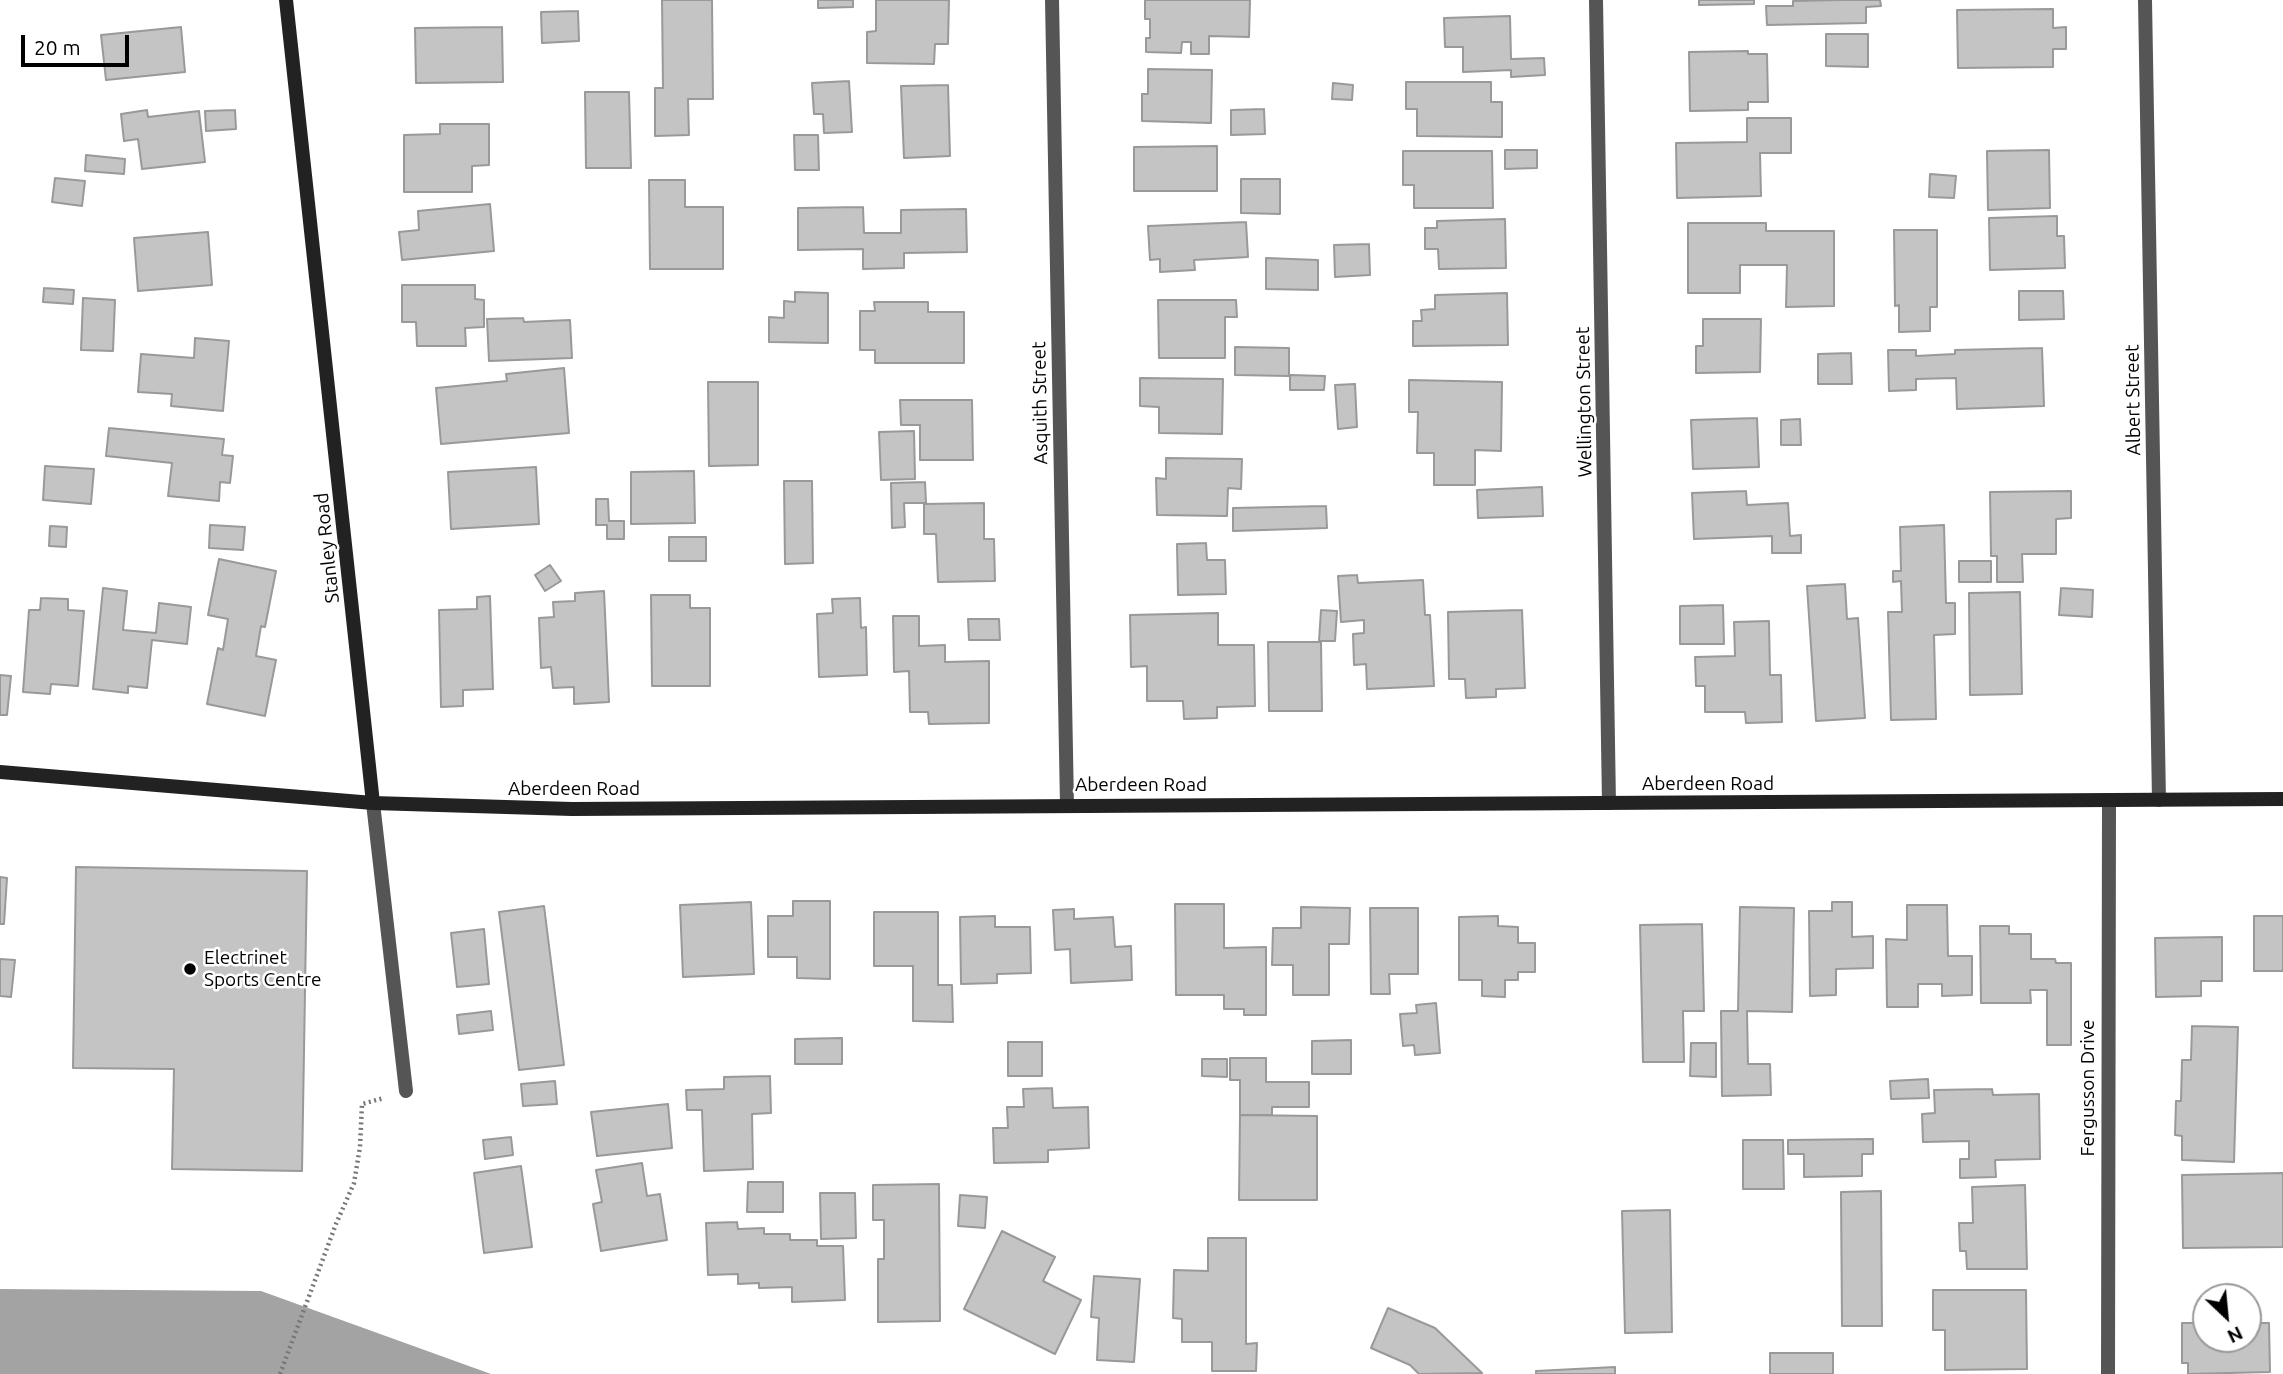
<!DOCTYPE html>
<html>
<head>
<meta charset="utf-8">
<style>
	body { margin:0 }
	#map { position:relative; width:2283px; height:1374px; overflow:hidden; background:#fff; font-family:Ubuntu,sans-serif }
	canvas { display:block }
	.north { position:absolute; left:2192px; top:1283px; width:70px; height:70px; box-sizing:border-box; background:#fff; border:2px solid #999; border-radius:50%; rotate:154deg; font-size:19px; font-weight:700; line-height:28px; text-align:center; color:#000 }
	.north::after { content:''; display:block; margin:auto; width:24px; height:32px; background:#000; clip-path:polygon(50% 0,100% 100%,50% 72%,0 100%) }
	.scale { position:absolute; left:21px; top:35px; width:108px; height:32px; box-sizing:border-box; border:4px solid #000; border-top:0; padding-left:9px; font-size:21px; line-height:24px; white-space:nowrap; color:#000; -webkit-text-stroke:5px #fff; paint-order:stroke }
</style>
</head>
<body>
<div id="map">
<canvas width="2283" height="1374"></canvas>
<div class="north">N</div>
<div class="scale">20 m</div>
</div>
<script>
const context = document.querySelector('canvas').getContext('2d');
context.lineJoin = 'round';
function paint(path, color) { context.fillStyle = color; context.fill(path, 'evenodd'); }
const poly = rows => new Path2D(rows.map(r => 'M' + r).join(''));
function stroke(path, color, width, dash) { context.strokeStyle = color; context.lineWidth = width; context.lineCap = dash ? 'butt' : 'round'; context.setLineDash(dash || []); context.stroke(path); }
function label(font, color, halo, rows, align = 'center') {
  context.font = font + ' Ubuntu,sans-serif'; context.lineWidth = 5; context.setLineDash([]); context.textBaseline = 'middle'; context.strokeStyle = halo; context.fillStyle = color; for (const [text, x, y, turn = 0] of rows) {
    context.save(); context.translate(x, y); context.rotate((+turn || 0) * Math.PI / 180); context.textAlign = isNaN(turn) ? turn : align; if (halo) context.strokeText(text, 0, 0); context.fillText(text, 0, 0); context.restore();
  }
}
const water = poly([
	[0,1289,261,1291,491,1374,0,1374]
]);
const building = poly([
	[662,0,712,0,713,99,688,99,689,135,655,136,655,88,663,88,662,0],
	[818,0,853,0,853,7,818,8,818,0],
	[876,0,949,0,948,44,935,44,934,64,867,63,867,32,876,31,876,0],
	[1145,0,1250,0,1249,37,1209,36,1209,54,1191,54,1191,42,1182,42,1181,53,1146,52,1146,38,1150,38,1150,19,1145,19,1145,0],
	[1699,0,1754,0,1754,4,1699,5,1699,0],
	[1840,0,1880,0,1881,6,1866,7,1866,23,1767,25,1766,6,1793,6,1793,1,1840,0],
	[2053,9,2053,28,2066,27,2066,49,2053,49,2053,67,1958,68,1957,10,2053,9],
	[578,11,579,41,542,43,541,12,578,11],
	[1510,16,1511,59,1544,58,1545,75,1511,77,1511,70,1463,72,1463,47,1445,47,1444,18,1510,16],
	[181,27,185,72,106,80,101,35,181,27],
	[502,27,503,82,416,83,415,28,502,27],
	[1826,34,1868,34,1868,67,1826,66,1826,34],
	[1748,51,1748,54,1767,54,1768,102,1748,102,1748,110,1690,111,1689,52,1748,51],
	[1148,69,1212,70,1211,123,1142,121,1142,94,1148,94,1148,69],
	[849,81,852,132,824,133,823,114,814,114,812,83,849,81],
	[1406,82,1491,82,1491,102,1502,102,1502,137,1417,136,1417,109,1406,109,1406,82],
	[1333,83,1353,85,1352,100,1332,99,1333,83],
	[948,85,950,156,904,158,901,86,948,85],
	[585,92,629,92,631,168,586,168,585,92],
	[1264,109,1265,134,1231,135,1231,110,1264,109],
	[147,110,148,117,199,111,205,162,142,169,138,139,124,141,121,114,147,110],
	[235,110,236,129,206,131,205,111,235,110],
	[1747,118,1791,118,1791,153,1760,153,1761,196,1677,198,1676,143,1747,142,1747,118],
	[440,124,489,124,489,165,472,166,472,192,404,192,404,135,440,134,440,124],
	[794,135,818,135,819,170,795,170,794,135],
	[1217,146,1217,191,1134,191,1134,147,1217,146],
	[1505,150,1537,150,1537,168,1505,169,1505,150],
	[2049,150,2050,208,1988,210,1987,151,2049,150],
	[1403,151,1492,151,1493,208,1414,208,1414,185,1403,185,1403,151],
	[86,155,125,159,124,174,85,171,86,155],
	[1930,174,1956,176,1954,198,1929,197,1930,174],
	[55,178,85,181,82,206,52,202,55,178],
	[1241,179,1280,179,1280,214,1241,213,1241,179],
	[649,180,685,180,685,207,723,207,723,269,650,269,649,180],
	[490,204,494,251,402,260,399,232,419,230,418,211,490,204],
	[863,207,864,233,901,233,901,210,966,209,967,252,904,253,904,268,863,269,863,249,798,250,798,208,863,207],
	[2057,216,2057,236,2064,236,2065,268,1990,270,1989,218,2057,216],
	[1505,219,1506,268,1439,269,1438,249,1425,249,1425,228,1437,228,1437,221,1505,219],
	[1246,222,1248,257,1194,260,1195,270,1160,272,1160,259,1150,260,1148,226,1246,222],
	[1688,223,1766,223,1766,231,1834,231,1834,306,1786,307,1787,265,1740,265,1740,293,1688,293,1688,223],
	[1894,230,1937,230,1937,307,1930,307,1930,331,1899,332,1899,305,1895,306,1894,230],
	[208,232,212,285,138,291,134,238,208,232],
	[1369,244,1370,275,1335,277,1334,245,1369,244],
	[1266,258,1318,260,1318,290,1266,289,1266,258],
	[402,285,475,285,475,299,484,300,484,327,465,328,466,346,417,346,416,322,402,322,402,285],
	[44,288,74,290,73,304,43,302,44,288],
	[2019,291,2063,291,2064,319,2019,320,2019,291],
	[795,292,828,293,828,343,769,342,769,317,784,318,784,301,795,302,795,292],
	[1507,293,1508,345,1413,346,1413,321,1422,321,1421,310,1435,309,1435,295,1507,293],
	[83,298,115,300,113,351,81,350,83,298],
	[1158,300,1236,300,1237,317,1225,317,1225,358,1159,358,1158,300],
	[874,302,928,302,928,312,964,312,964,363,875,363,875,350,860,350,860,311,875,311,874,302],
	[523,318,524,322,570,320,572,358,489,361,487,319,523,318],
	[1703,319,1761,319,1760,372,1696,373,1696,346,1703,346,1703,319],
	[195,338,229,341,223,411,171,406,172,394,138,392,141,354,194,358,195,338],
	[1235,347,1289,348,1289,376,1235,375,1235,347],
	[2042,348,2044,406,1957,409,1956,378,1916,379,1916,390,1889,391,1888,350,1916,350,1916,356,1955,354,1955,350,2042,348],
	[1851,353,1852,384,1818,384,1818,354,1851,353],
	[564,368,569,433,441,444,436,388,507,381,506,374,564,368],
	[1290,375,1325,376,1324,390,1290,390,1290,375],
	[1140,378,1223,379,1222,434,1159,433,1159,407,1140,406,1140,378],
	[1409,380,1502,382,1501,451,1475,450,1475,485,1434,485,1434,453,1417,453,1418,412,1409,412,1409,380],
	[708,382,758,382,758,465,709,466,708,382],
	[1355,384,1357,427,1338,429,1335,385,1355,384],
	[900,400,972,400,973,460,920,460,920,425,901,425,900,400],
	[1757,418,1759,467,1693,469,1691,420,1757,418],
	[1800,419,1801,445,1781,445,1781,420,1800,419],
	[109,428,224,439,222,455,233,456,230,483,220,482,219,501,168,496,172,463,106,456,109,428],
	[914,431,915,479,881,480,879,432,914,431],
	[1166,458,1242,459,1241,489,1228,488,1227,516,1157,515,1156,478,1166,479,1166,458],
	[45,466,94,469,91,504,43,500,45,466],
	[536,467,539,524,451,529,448,472,536,467],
	[694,471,695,523,631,524,631,472,694,471],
	[784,481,812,481,813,563,785,564,784,481],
	[925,482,926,503,904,503,905,527,892,528,891,483,925,482],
	[1542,487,1543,516,1478,518,1477,490,1542,487],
	[1746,491,1747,505,1788,503,1790,536,1801,535,1801,553,1772,553,1772,536,1694,539,1692,493,1746,491],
	[2071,491,2071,518,2056,519,2056,554,2022,554,2023,582,1997,582,1997,556,1991,556,1990,492,2071,491],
	[596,499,608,499,609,521,624,521,624,539,607,539,607,525,596,525,596,499],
	[984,503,984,539,994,539,995,581,938,582,936,534,924,534,924,504,984,503],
	[1326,506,1327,528,1233,531,1233,508,1326,506],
	[210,525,245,527,243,550,209,548,210,525],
	[1944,525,1946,603,1955,603,1955,634,1934,635,1936,719,1891,720,1888,612,1902,612,1901,581,1893,582,1893,571,1901,571,1900,527,1944,525],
	[50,526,67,527,66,547,49,546,50,526],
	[669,537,706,537,706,561,669,561,669,537],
	[1206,543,1207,560,1225,560,1226,594,1178,595,1177,544,1206,543],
	[219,559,276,571,265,627,261,626,256,656,276,660,265,716,207,704,218,648,223,650,228,619,208,615,219,559],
	[1959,561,1991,561,1991,582,1959,582,1959,561],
	[550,565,561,581,545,591,535,575,550,565],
	[1357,575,1358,583,1423,580,1425,615,1430,615,1434,686,1367,689,1366,664,1354,665,1353,634,1364,633,1364,620,1341,622,1338,576,1357,575],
	[1845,584,1847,619,1858,618,1865,718,1816,721,1807,586,1845,584],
	[103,588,127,591,123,630,156,633,159,603,191,607,187,644,152,640,147,688,128,686,128,693,93,689,103,588],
	[2061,588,2093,590,2092,617,2059,615,2061,588],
	[604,591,609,702,574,704,574,687,553,688,551,667,541,668,539,618,554,617,553,602,575,601,575,593,604,591],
	[2020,592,2022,694,1970,695,1969,593,2020,592],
	[651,595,690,595,690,608,710,608,710,686,652,686,651,595],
	[490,596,493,689,463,690,463,706,441,707,439,610,477,609,477,597,490,596],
	[41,598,68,599,68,610,84,611,78,686,51,684,50,694,23,692,29,610,40,610,41,598],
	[860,598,861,628,866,627,867,675,819,677,817,614,833,613,832,599,860,598],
	[1723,605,1724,644,1680,644,1680,606,1723,605],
	[1321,610,1337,611,1335,641,1319,641,1321,610],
	[1522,610,1525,688,1496,689,1496,697,1466,698,1465,679,1449,679,1448,612,1522,610],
	[1218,613,1218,645,1254,645,1255,706,1217,707,1217,718,1184,719,1183,701,1147,701,1147,666,1131,667,1130,615,1218,613],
	[893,616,919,616,919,646,945,645,945,662,989,661,989,723,929,724,928,712,910,712,909,671,894,672,893,616],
	[968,619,999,619,1000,640,969,640,968,619],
	[1769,621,1770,675,1781,675,1782,722,1746,723,1745,712,1705,712,1705,686,1696,686,1695,657,1735,656,1734,622,1769,621],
	[1268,642,1321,642,1322,711,1269,711,1268,642],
	[0,675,11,676,7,715,0,715,0,675],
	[76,867,307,871,302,1171,172,1169,174,1069,73,1068,76,867],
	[0,877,7,878,4,924,0,924,0,877],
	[793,901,830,901,830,979,797,978,797,957,768,957,768,916,793,916,793,901],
	[751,902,754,974,683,977,680,905,751,902],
	[1832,902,1852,902,1852,937,1873,936,1873,968,1836,969,1836,995,1810,996,1809,911,1832,911,1832,902],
	[1175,904,1224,904,1224,948,1266,947,1266,1015,1244,1015,1244,1009,1224,1009,1224,995,1176,995,1175,904],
	[1907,905,1947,905,1948,956,1972,956,1972,995,1942,996,1942,984,1918,984,1918,1007,1887,1007,1886,939,1907,940,1907,905],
	[544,906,564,1065,519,1070,499,912,544,906],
	[1301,907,1350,908,1349,944,1329,944,1329,995,1293,995,1293,965,1272,965,1273,928,1301,928,1301,907],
	[1740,907,1794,908,1792,1012,1747,1011,1748,1064,1770,1064,1771,1095,1722,1096,1721,1011,1738,1011,1740,907],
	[1370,908,1418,908,1418,974,1389,974,1390,994,1371,994,1370,908],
	[1074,909,1074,919,1113,917,1115,947,1131,946,1132,980,1071,983,1070,949,1055,950,1053,910,1074,909],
	[874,912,938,912,938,985,952,985,953,1022,913,1021,913,966,874,966,874,912],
	[995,916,995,927,1030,927,1031,973,997,974,997,983,961,984,960,917,995,916],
	[1498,916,1498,926,1518,927,1518,943,1535,943,1535,972,1518,972,1518,980,1505,980,1505,997,1482,996,1482,980,1459,980,1459,917,1498,916],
	[2254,916,2283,916,2283,971,2254,971,2254,916],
	[1702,924,1704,1011,1683,1011,1684,1062,1643,1062,1640,925,1702,924],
	[1980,926,2009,926,2009,934,2031,934,2031,959,2055,959,2056,963,2071,963,2071,1045,2047,1045,2047,990,2030,990,2031,1003,1981,1003,1980,926],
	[484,929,489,984,457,987,451,933,484,929],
	[2222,937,2222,981,2201,981,2201,996,2156,997,2155,938,2222,937],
	[0,959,15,960,11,997,0,996,0,959],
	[1436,1003,1440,1053,1415,1055,1414,1045,1403,1046,1400,1014,1417,1013,1416,1005,1436,1003],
	[491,1011,493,1030,459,1034,457,1015,491,1011],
	[2192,1026,2238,1027,2234,1162,2182,1160,2182,1136,2175,1135,2176,1101,2181,1101,2182,1060,2191,1060,2192,1026],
	[842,1038,842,1064,795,1064,795,1039,842,1038],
	[1351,1040,1351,1074,1312,1074,1312,1041,1351,1040],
	[1008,1042,1042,1042,1042,1076,1008,1076,1008,1042],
	[1691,1043,1716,1043,1716,1077,1690,1076,1691,1043],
	[1230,1058,1266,1058,1266,1082,1309,1082,1309,1107,1272,1107,1272,1115,1240,1115,1240,1080,1230,1080,1230,1058],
	[1202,1059,1227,1059,1227,1077,1202,1076,1202,1059],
	[770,1076,771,1113,752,1114,753,1169,704,1171,702,1110,687,1110,686,1090,724,1089,724,1077,770,1076],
	[1928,1079,1929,1098,1891,1099,1890,1081,1928,1079],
	[555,1081,557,1104,523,1106,521,1084,555,1081],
	[1052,1088,1053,1108,1088,1107,1089,1148,1048,1150,1048,1162,994,1163,993,1128,1008,1128,1007,1107,1024,1107,1023,1089,1052,1088],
	[1992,1089,1993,1095,2039,1094,2040,1159,1995,1160,1996,1177,1960,1178,1960,1159,1969,1159,1969,1141,1923,1142,1922,1114,1935,1113,1934,1090,1992,1089],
	[668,1104,672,1148,597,1156,591,1112,668,1104],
	[1240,1115,1317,1116,1317,1200,1239,1200,1240,1115],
	[511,1137,513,1155,485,1159,483,1140,511,1137],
	[1873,1139,1873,1154,1862,1154,1862,1176,1804,1177,1804,1154,1788,1154,1788,1140,1873,1139],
	[1743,1140,1783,1140,1784,1189,1743,1189,1743,1140],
	[642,1163,647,1196,660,1194,667,1240,601,1251,593,1204,602,1202,596,1170,642,1163],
	[521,1166,532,1247,484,1253,474,1173,521,1166],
	[2283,1173,2283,1247,2183,1248,2182,1175,2283,1173],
	[748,1182,783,1182,783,1212,747,1212,748,1182],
	[939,1184,940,1321,878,1322,878,1259,884,1259,884,1220,873,1220,873,1185,939,1184],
	[2025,1185,2027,1269,1967,1269,1966,1251,1960,1251,1959,1223,1973,1223,1972,1187,2025,1185],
	[1881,1191,1882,1326,1842,1326,1841,1192,1881,1191],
	[820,1193,855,1193,856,1238,821,1239,820,1193],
	[960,1195,987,1197,985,1228,958,1226,960,1195],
	[1670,1210,1672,1332,1625,1333,1622,1211,1670,1210],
	[737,1222,738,1229,764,1228,764,1234,790,1234,790,1240,817,1240,817,1246,843,1246,845,1300,792,1302,792,1287,759,1288,759,1283,738,1284,738,1274,708,1275,706,1223,737,1222],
	[1002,1231,1055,1257,1043,1281,1081,1300,1055,1354,964,1309,1002,1231],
	[1208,1238,1246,1238,1246,1344,1257,1343,1256,1371,1212,1371,1212,1342,1182,1342,1182,1319,1173,1318,1174,1270,1208,1271,1208,1238],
	[1094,1276,1140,1279,1134,1362,1097,1360,1099,1318,1091,1317,1094,1276],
	[1933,1290,2026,1290,2027,1369,1945,1370,1945,1330,1933,1330,1933,1290],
	[1388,1308,1435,1328,1482,1373,1419,1374,1410,1365,1371,1348,1388,1308],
	[2182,1323,2206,1323,2206,1339,2248,1339,2248,1323,2269,1323,2270,1372,2188,1374,2188,1363,2182,1363,2182,1323],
	[1770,1353,1833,1353,1833,1374,1770,1374,1770,1353],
	[1615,1367,1615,1374,1536,1374,1536,1371,1615,1367]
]);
const path = poly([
	[280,1374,336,1224,354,1183,360,1147,362,1104,384,1098]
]);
const street = poly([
	[1052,0,1067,805],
	[1596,0,1609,803],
	[2145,0,2159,800],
	[373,803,406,1091],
	[2108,1374,2109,801]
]);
const secondary = poly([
	[286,0,373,803],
	[0,772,373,803,572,809,2283,799]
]);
const markers = [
	[190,969,7,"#000"]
];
const streetNames = [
	["Albert Street",2133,400,-91],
	["Wellington Street",1584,402,-91],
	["Asquith Street",1040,403,-91],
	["Stanley Road",327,548,-96],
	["Aberdeen Road",1708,784],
	["Aberdeen Road",1141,785],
	["Aberdeen Road",574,789],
	["Fergusson Drive",2088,1088,-90]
];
const poiNames = [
	["Electrinet",204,958],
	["Sports Centre",204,980]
];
paint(water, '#a3a3a3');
paint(building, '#c4c4c4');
stroke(building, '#999', 2);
stroke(path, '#777', 4.5, [2, 3.5]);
stroke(street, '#555', 14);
stroke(secondary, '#222', 14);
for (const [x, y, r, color] of markers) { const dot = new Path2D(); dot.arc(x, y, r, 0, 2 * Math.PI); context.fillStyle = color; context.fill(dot); stroke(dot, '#fff', 2.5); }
label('19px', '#000', '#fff', streetNames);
label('19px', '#000', '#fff', poiNames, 'left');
</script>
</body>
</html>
